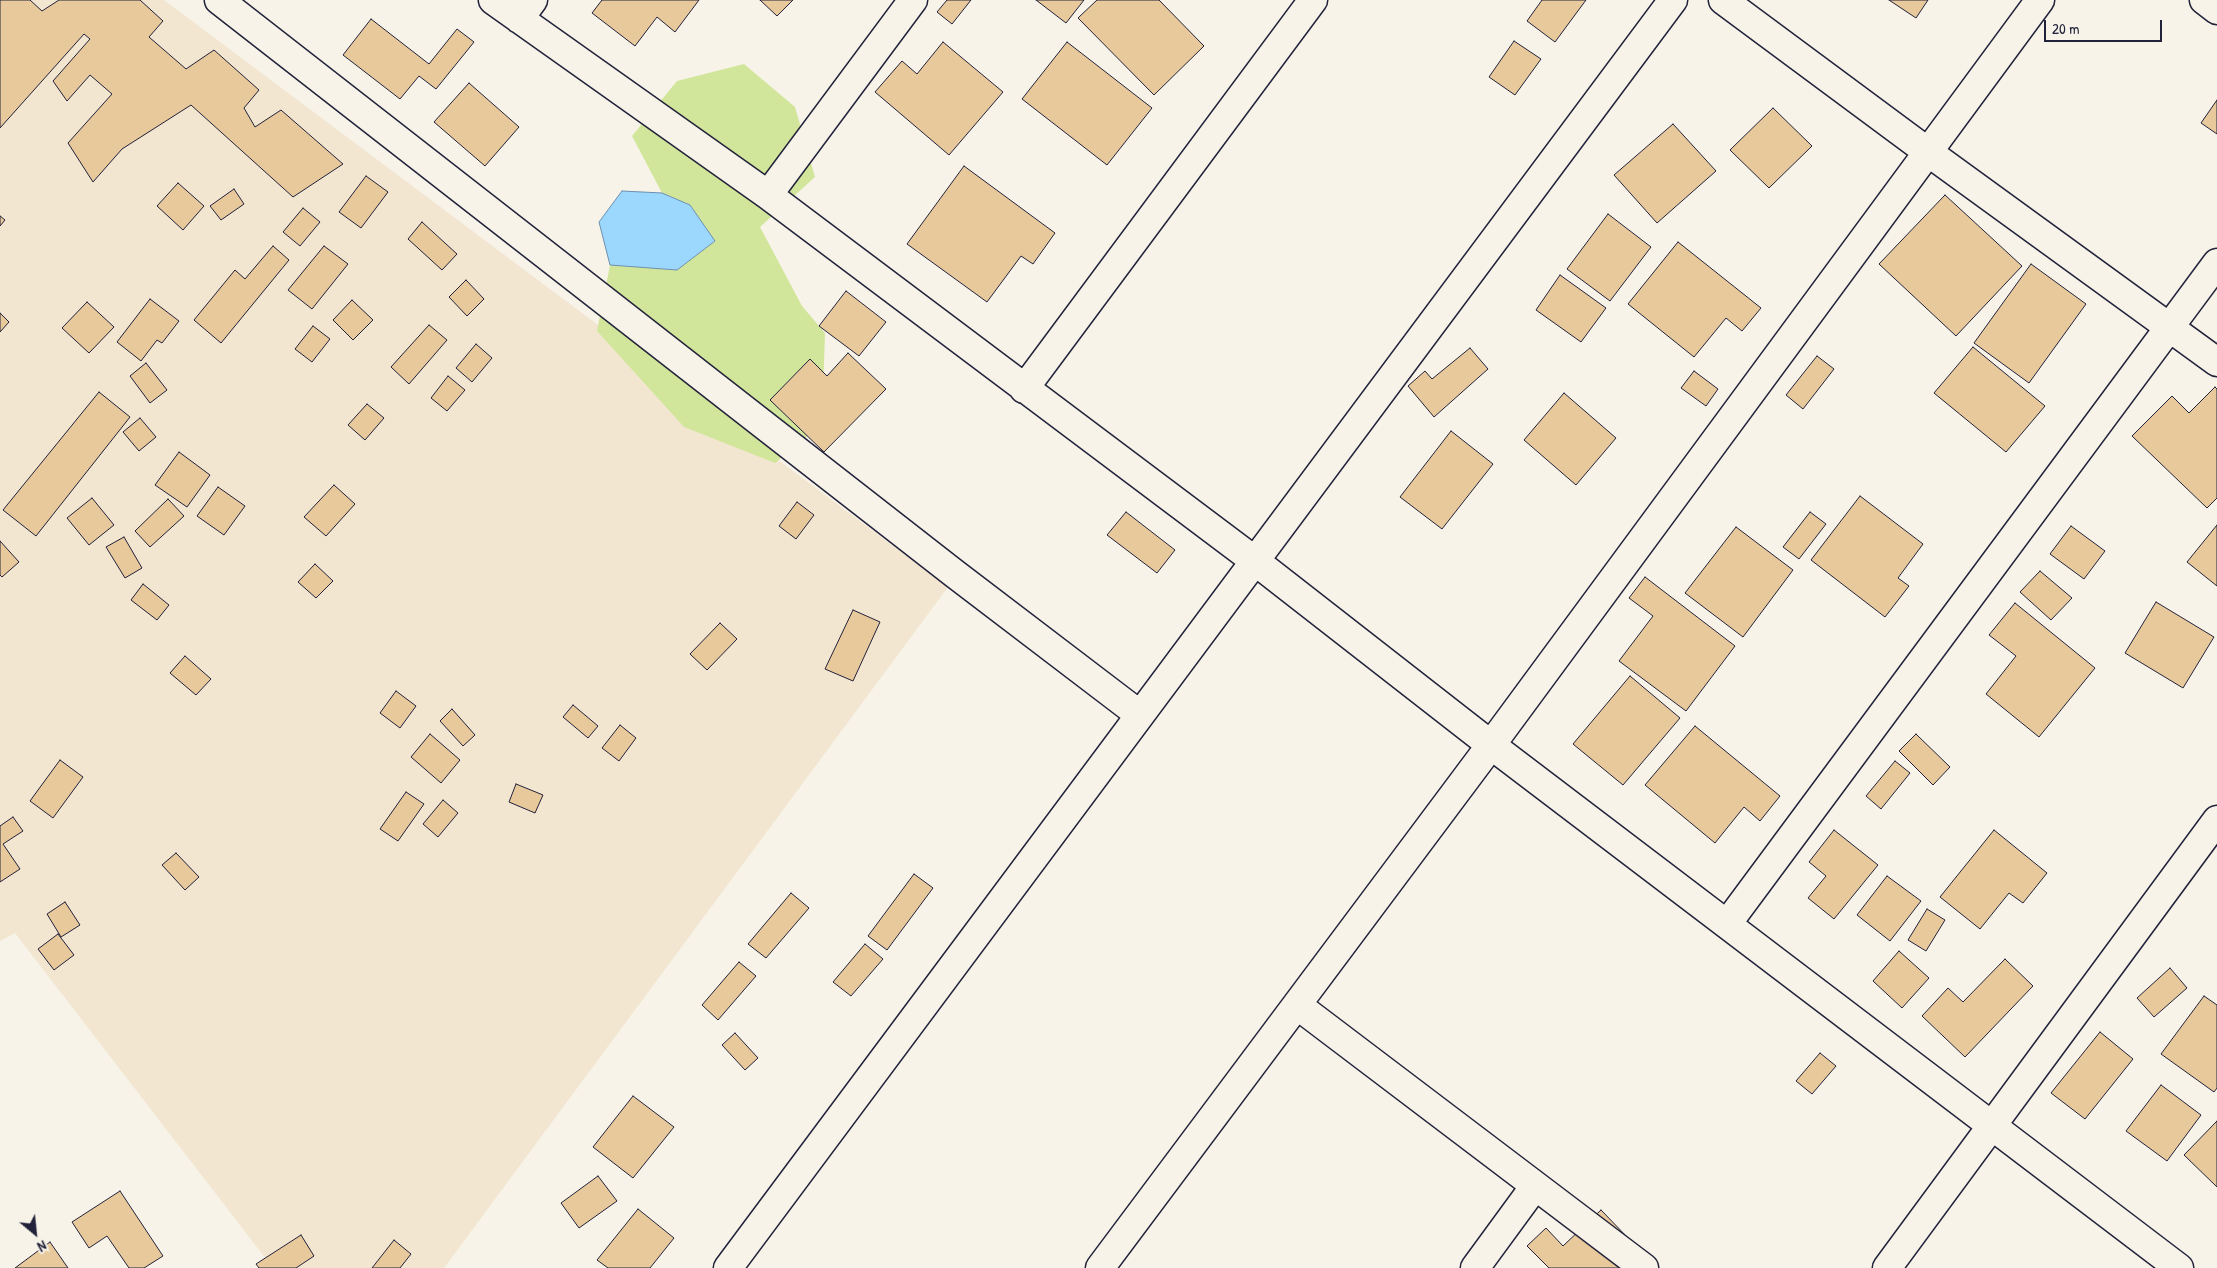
<!DOCTYPE html>
<html>
<head>
<meta charset="utf-8">
<style>
	body { margin:0 }
	#map { position:relative; width:2217px; height:1268px; overflow:hidden; background:#f7f3e8; font-family:"Patrick Hand",sans-serif }
	canvas { display:block }
	.north { position:absolute; left:10px; top:1208px; width:50px; height:50px; -webkit-text-stroke:4px #f7f3e8; paint-order:stroke; rotate:152deg; font-size:14px; font-weight:700; line-height:20px; text-align:center; color:#22223b }
	.north::after { content:''; display:block; margin:auto; width:18px; height:22px; background:#22223b; clip-path:polygon(50% 0,100% 100%,50% 72%,0 100%) }
	.scale { position:absolute; left:2044px; top:20px; width:118px; height:22px; box-sizing:border-box; border:2px solid #22223b; border-top:0; padding-left:6px; font-size:15px; line-height:18px; white-space:nowrap; color:#22223b; -webkit-text-stroke:4px #f7f3e8; paint-order:stroke }
</style>
</head>
<body>
<div id="map">
<canvas width="2217" height="1268"></canvas>
<div class="north">N</div>
<div class="scale">20 m</div>
</div>
<script>
const context = document.querySelector('canvas').getContext('2d');
context.lineJoin = 'round';
function paint(path, color) { context.fillStyle = color; context.fill(path, 'evenodd'); }
const poly = rows => new Path2D(rows.map(r => 'M' + r).join(''));
function stroke(path, color, width, dash) { context.strokeStyle = color; context.lineWidth = width; context.lineCap = dash ? 'butt' : 'round'; context.setLineDash(dash || []); context.stroke(path); }
const built = poly([
	[0,0,164,0,948,587,444,1268,273,1268,15,933,0,941]
]);
const green = poly([
	[744,64,795,107,815,177,760,227,802,306,825,333,822,424,775,463,684,427,597,331,610,265,677,270,715,241,690,205,662,193,632,136,677,81]
]);
const water = poly([
	[622,191,662,193,690,205,715,241,677,270,610,265,599,222,622,191]
]);
const building = poly([
	[0,0,30,0,42,11,59,0,140,0,163,21,149,37,186,69,214,50,259,90,244,108,255,127,281,110,343,164,293,197,191,105,122,149,93,182,68,143,112,94,90,75,67,101,53,81,90,39,84,34,0,128,0,0],
	[602,0,699,0,675,32,657,17,635,46,592,13,602,0],
	[760,0,793,0,777,16,760,0],
	[947,0,971,0,952,24,937,12,947,0],
	[1036,0,1084,0,1066,23,1036,0],
	[1097,0,1159,0,1204,46,1154,95,1078,18,1097,0],
	[1542,0,1586,0,1555,42,1527,21,1542,0],
	[1889,0,1928,0,1916,18,1889,0],
	[371,19,429,64,457,29,474,42,436,89,419,76,400,99,343,55,371,19],
	[1514,41,1541,59,1515,95,1489,77,1514,41],
	[943,42,1003,92,949,155,875,92,902,61,917,74,943,42],
	[1067,42,1152,108,1107,165,1022,99,1067,42],
	[469,83,519,127,485,166,434,122,469,83],
	[2217,100,2217,134,2201,123,2217,100],
	[1773,108,1812,146,1769,188,1730,150,1773,108],
	[1673,124,1716,171,1657,223,1614,175,1673,124],
	[964,166,1055,233,1033,264,1021,256,987,302,907,244,964,166],
	[366,176,388,192,361,228,339,212,366,176],
	[178,183,204,206,183,230,157,206,178,183],
	[234,189,244,204,221,220,210,206,234,189],
	[1945,195,2022,266,1956,336,1879,264,1945,195],
	[303,208,320,222,300,246,283,232,303,208],
	[1608,214,1651,247,1610,301,1567,269,1608,214],
	[0,216,5,220,0,226,0,216],
	[422,222,457,254,442,270,408,239,422,222],
	[1678,242,1761,308,1742,331,1726,318,1694,357,1628,304,1678,242],
	[273,246,289,260,221,343,194,320,235,270,245,279,273,246],
	[324,246,348,264,312,309,288,290,324,246],
	[2031,264,2086,304,2029,383,1974,343,2031,264],
	[1560,275,1606,308,1581,342,1536,310,1560,275],
	[466,280,484,299,467,316,449,297,466,280],
	[846,291,886,322,859,356,819,326,846,291],
	[150,299,179,321,162,343,157,340,141,361,117,342,150,299],
	[352,300,373,320,353,340,333,320,352,300],
	[87,302,114,327,89,353,62,328,87,302],
	[0,313,9,322,0,332,0,313],
	[429,325,447,340,409,384,391,367,429,325],
	[313,326,330,339,312,362,295,349,313,326],
	[476,344,492,358,472,382,456,368,476,344],
	[1973,347,2045,406,2006,452,1934,393,1973,347],
	[1470,348,1488,369,1434,417,1408,386,1425,371,1432,379,1470,348],
	[848,353,886,389,824,452,770,400,810,359,827,376,848,353],
	[1817,356,1834,369,1803,409,1786,395,1817,356],
	[146,363,167,390,150,403,130,376,146,363],
	[1694,371,1718,389,1706,406,1681,388,1694,371],
	[448,376,465,390,447,411,431,398,448,376],
	[2215,387,2217,389,2217,498,2207,508,2132,436,2172,396,2189,413,2215,387],
	[99,392,130,417,36,536,3,510,99,392],
	[1564,393,1616,438,1576,485,1524,440,1564,393],
	[367,404,384,418,365,440,348,425,367,404],
	[140,418,156,437,139,451,123,432,140,418],
	[1451,431,1493,464,1442,529,1400,497,1451,431],
	[179,452,210,475,187,507,155,485,179,452],
	[334,485,355,504,326,536,304,517,334,485],
	[218,487,245,506,224,535,197,516,218,487],
	[1860,496,1923,544,1898,578,1909,586,1885,617,1811,560,1860,496],
	[92,498,114,525,89,545,67,518,92,498],
	[168,499,184,516,150,547,135,531,168,499],
	[797,502,814,515,796,539,779,526,797,502],
	[1126,512,1175,550,1157,573,1107,535,1126,512],
	[1810,512,1826,524,1799,559,1783,547,1810,512],
	[2217,525,2217,586,2187,562,2217,525],
	[2071,526,2105,551,2084,579,2050,554,2071,526],
	[1736,527,1793,570,1743,637,1685,593,1736,527],
	[124,537,142,568,125,578,106,547,124,537],
	[0,541,19,562,2,577,0,575,0,541],
	[315,564,333,581,316,598,298,582,315,564],
	[2040,571,2072,598,2051,620,2020,592,2040,571],
	[1645,577,1735,646,1686,711,1619,661,1653,616,1629,598,1645,577],
	[143,584,169,605,157,620,131,600,143,584],
	[2156,602,2214,637,2183,688,2125,653,2156,602],
	[2015,603,2095,668,2039,737,1986,694,2016,656,1989,635,2015,603],
	[853,610,880,622,853,681,825,669,853,610],
	[720,623,737,639,707,670,690,654,720,623],
	[185,656,211,679,196,695,170,673,185,656],
	[1630,676,1680,718,1623,785,1573,744,1630,676],
	[396,691,416,706,400,728,380,713,396,691],
	[573,705,598,726,588,738,563,717,573,705],
	[452,709,475,735,463,746,440,721,452,709],
	[620,725,636,738,619,761,602,748,620,725],
	[1695,726,1780,796,1760,821,1744,807,1715,843,1645,785,1695,726],
	[430,734,460,760,441,783,411,757,430,734],
	[1916,734,1950,767,1933,785,1899,751,1916,734],
	[60,760,83,777,53,818,30,801,60,760],
	[1895,761,1910,773,1881,809,1866,796,1895,761],
	[516,784,543,795,535,813,509,802,516,784],
	[406,792,424,804,398,841,380,829,406,792],
	[443,800,458,813,438,837,423,824,443,800],
	[13,817,23,831,3,844,20,869,0,882,0,826,13,817],
	[1834,830,1878,865,1834,919,1808,898,1826,876,1809,862,1834,830],
	[1994,830,2047,873,2023,903,2009,893,1980,929,1940,897,1994,830],
	[176,853,199,877,185,890,162,865,176,853],
	[914,874,933,888,887,950,868,936,914,874],
	[1887,876,1921,901,1890,941,1857,915,1887,876],
	[791,893,809,908,766,958,748,944,791,893],
	[65,902,80,925,61,937,47,914,65,902],
	[1927,909,1945,920,1926,951,1908,940,1927,909],
	[58,934,74,955,54,970,38,949,58,934],
	[865,944,883,959,851,996,833,982,865,944],
	[1899,951,1929,978,1902,1008,1873,981,1899,951],
	[2005,959,2033,986,1965,1057,1922,1016,1948,988,1963,1002,2005,959],
	[739,962,756,976,718,1020,702,1005,739,962],
	[2170,968,2187,988,2154,1017,2137,998,2170,968],
	[2204,996,2217,1005,2217,1088,2214,1092,2161,1054,2204,996],
	[2100,1032,2133,1059,2085,1119,2051,1093,2100,1032],
	[735,1033,758,1058,745,1070,722,1045,735,1033],
	[1820,1053,1836,1066,1812,1094,1796,1081,1820,1053],
	[2161,1085,2201,1115,2167,1161,2126,1131,2161,1085],
	[633,1096,674,1127,633,1178,593,1147,633,1096],
	[2217,1121,2217,1187,2184,1155,2217,1121],
	[598,1176,617,1201,579,1228,561,1203,598,1176],
	[120,1191,163,1256,144,1268,129,1268,107,1236,89,1248,72,1222,120,1191],
	[638,1209,674,1238,650,1268,608,1268,597,1260,638,1209],
	[1601,1210,1657,1268,1549,1268,1527,1246,1546,1228,1563,1246,1601,1210],
	[301,1235,314,1256,296,1268,259,1268,256,1264,301,1235],
	[394,1240,411,1254,400,1268,372,1268,394,1240],
	[50,1242,68,1268,15,1268,50,1242]
]);
const minor = poly([
	[219,0,955,574,1140,715],
	[493,0,768,195,1255,561,1491,745,2179,1268],
	[1723,0,1928,152,2217,362],
	[2204,0,2217,10],
	[519,19,533,0],
	[768,195,913,0],
	[1024,389,1313,0],
	[1727,924,2217,263],
	[1297,1005,1644,1268],
	[728,1268,1673,0],
	[1100,1268,1491,745,2040,0],
	[1475,1268,1535,1186],
	[1887,1268,2217,820]
]);
paint(built, '#f2e6d1');
paint(green, '#d2e69b');
paint(water, '#9cd8fd');
stroke(water, '#6b8faf', 1);
paint(building, '#e8c99b');
stroke(building, '#22223b', 1);
stroke(minor, '#22223b', 31);
stroke(minor, '#f7f3e8', 28);
</script>
</body>
</html>
